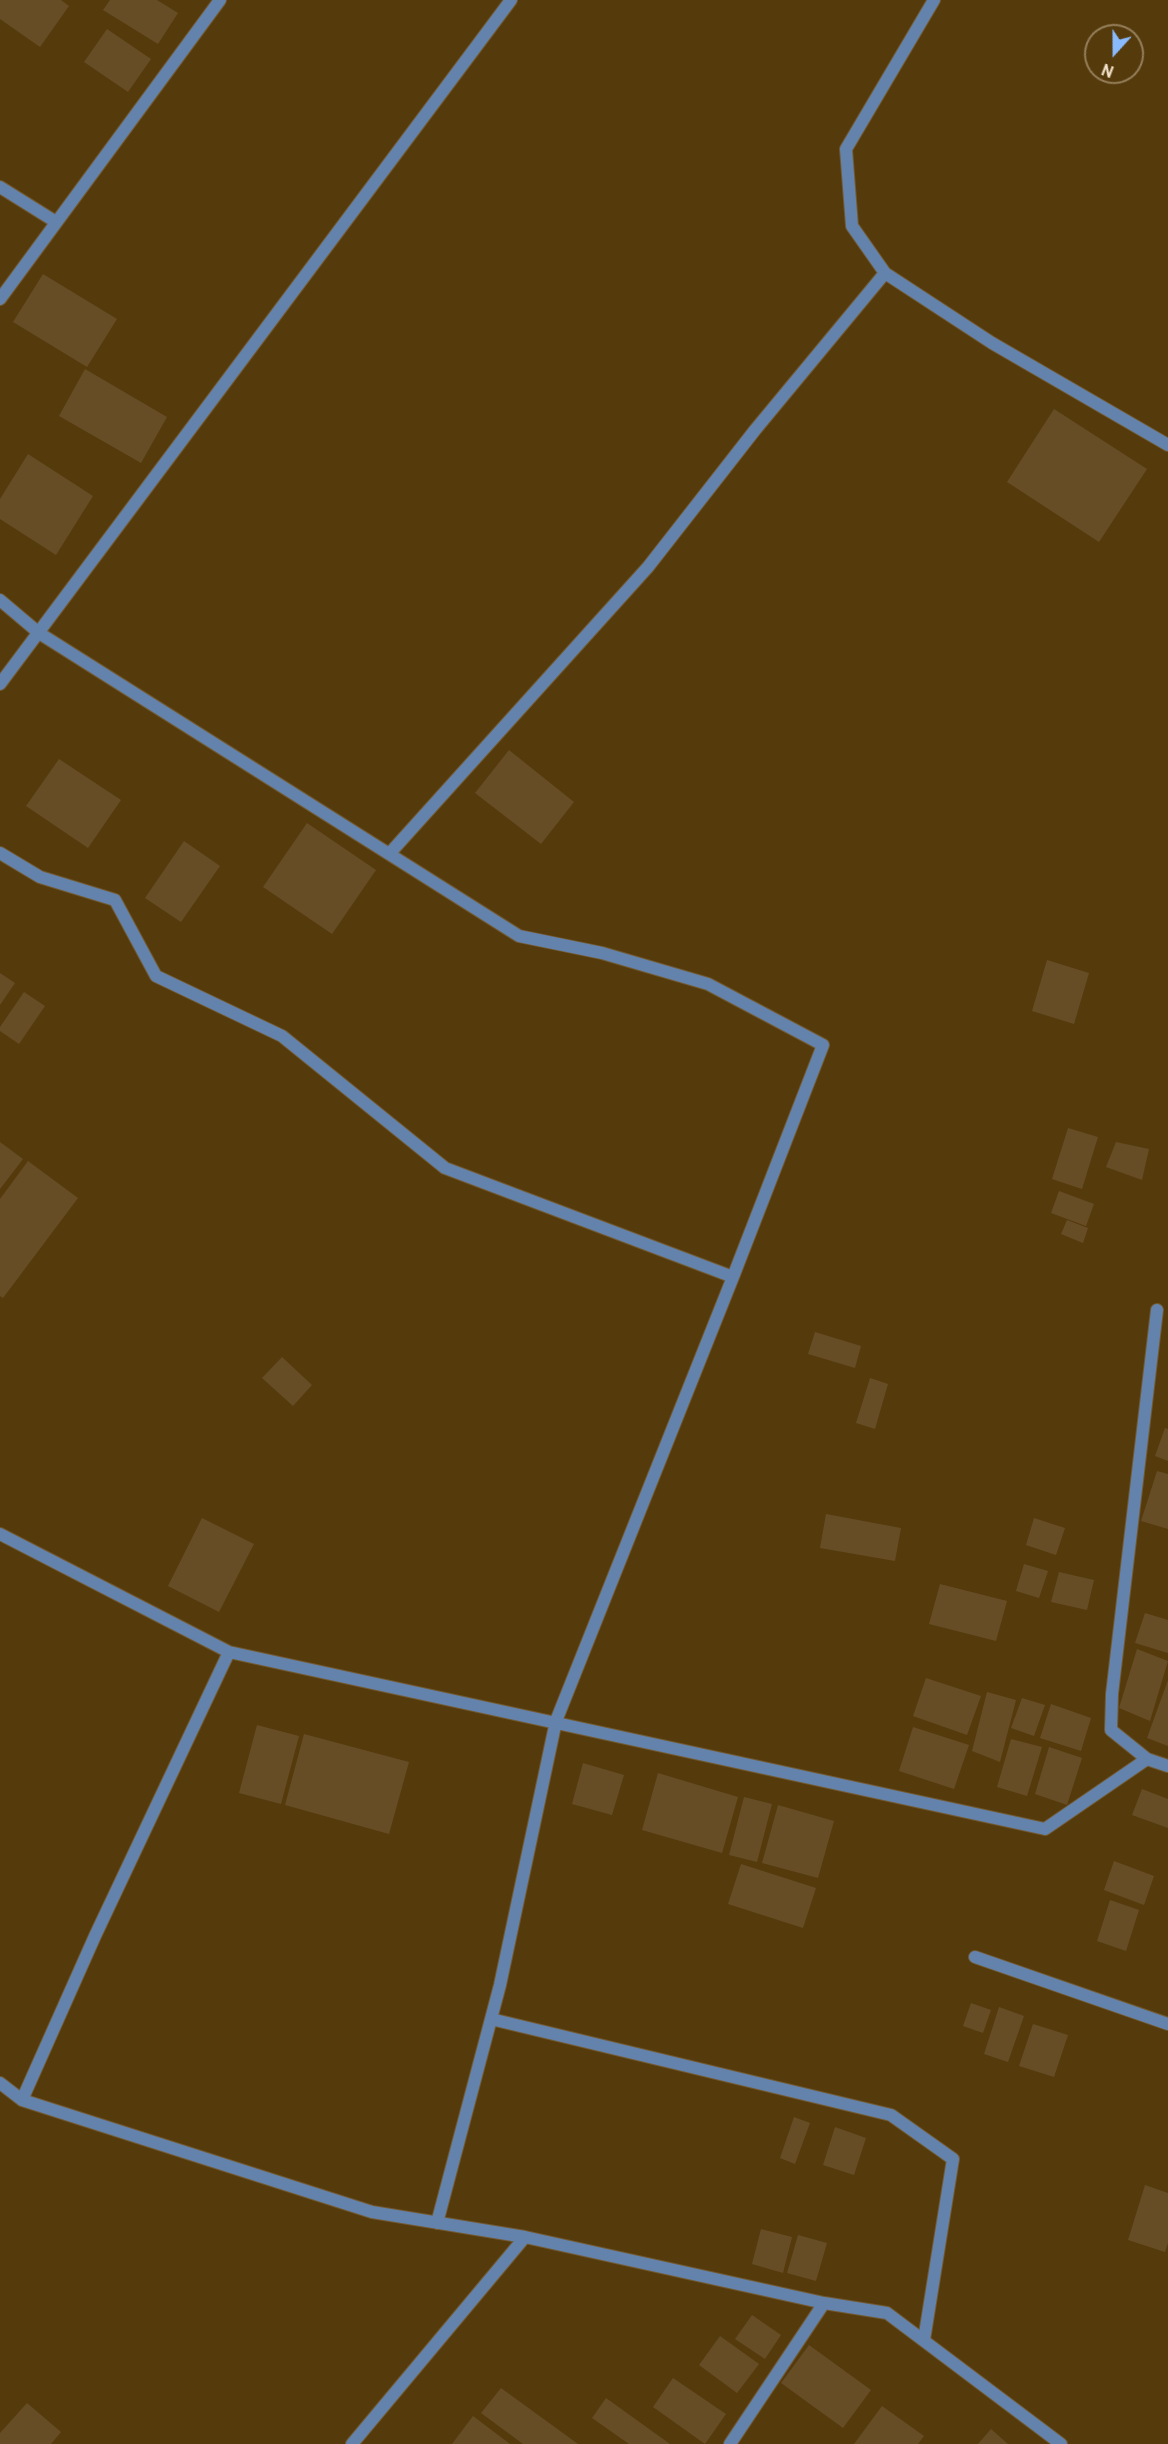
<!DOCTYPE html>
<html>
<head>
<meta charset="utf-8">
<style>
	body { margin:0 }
	#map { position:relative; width:1168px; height:2444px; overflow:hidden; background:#553a0c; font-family:Overpass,sans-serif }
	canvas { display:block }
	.north { position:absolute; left:1084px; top:24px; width:60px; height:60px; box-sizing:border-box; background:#553a0c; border:2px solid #957e5a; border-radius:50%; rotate:201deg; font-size:16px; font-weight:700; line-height:24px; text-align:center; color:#f5e5ce }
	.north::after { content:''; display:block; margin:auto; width:21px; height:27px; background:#88bafc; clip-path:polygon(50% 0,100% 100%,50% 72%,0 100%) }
</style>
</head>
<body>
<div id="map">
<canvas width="1168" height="2444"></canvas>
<div class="north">N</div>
</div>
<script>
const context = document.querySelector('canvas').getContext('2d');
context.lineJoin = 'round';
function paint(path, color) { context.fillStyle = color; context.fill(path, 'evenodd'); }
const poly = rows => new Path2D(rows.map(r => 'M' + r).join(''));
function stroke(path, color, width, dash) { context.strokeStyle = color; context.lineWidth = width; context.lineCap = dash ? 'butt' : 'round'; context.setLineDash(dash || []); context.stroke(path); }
const building = poly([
	[0,0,61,0,69,6,40,47,0,19],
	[110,0,157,0,178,13,158,44,103,10],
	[107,29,151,59,128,92,84,62],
	[43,274,117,319,87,367,13,322],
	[85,369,167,417,141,463,59,416],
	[1054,409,1147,469,1099,542,1007,482],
	[28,454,93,496,56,555,0,519,0,499],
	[509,750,574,802,541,844,475,793],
	[59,759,121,800,88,848,26,806],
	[307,823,376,870,332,934,263,887],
	[184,841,220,866,181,922,145,898],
	[1047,960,1089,973,1074,1024,1032,1011],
	[0,973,15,983,0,1005],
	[24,992,45,1006,19,1044,0,1031,0,1027],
	[1068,1128,1098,1137,1082,1189,1052,1179],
	[0,1142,23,1159,0,1189],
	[1116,1142,1149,1149,1142,1180,1106,1167],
	[28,1161,78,1198,3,1298,0,1296,0,1199],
	[1059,1191,1094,1204,1086,1226,1051,1213],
	[1067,1220,1088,1228,1083,1243,1061,1234],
	[815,1332,861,1346,855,1368,808,1354],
	[282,1357,312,1385,293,1406,262,1378],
	[870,1378,888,1384,875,1429,856,1423],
	[1165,1428,1168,1429,1168,1461,1155,1456],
	[1157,1471,1168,1474,1168,1529,1141,1521],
	[826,1514,901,1528,895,1561,820,1548],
	[202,1518,254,1544,219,1612,168,1586],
	[1034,1518,1065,1528,1056,1555,1026,1545],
	[1024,1564,1048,1571,1039,1598,1016,1591],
	[1059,1572,1094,1580,1087,1610,1051,1602],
	[940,1584,1007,1601,996,1641,929,1624],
	[1145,1613,1168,1620,1168,1653,1135,1643],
	[1137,1649,1168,1661,1150,1721,1119,1708],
	[926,1678,981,1696,967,1735,913,1716],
	[1168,1680,1168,1746,1147,1738],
	[987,1692,1016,1700,1000,1762,972,1751],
	[1022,1698,1045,1705,1034,1736,1011,1728],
	[1051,1704,1091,1718,1081,1751,1040,1738],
	[257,1725,299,1736,281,1804,239,1793],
	[913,1727,969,1745,954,1789,899,1771],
	[304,1734,409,1762,389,1834,285,1805],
	[1011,1739,1042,1747,1027,1796,997,1787],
	[1049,1747,1082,1758,1067,1805,1035,1794],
	[583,1763,624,1775,612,1815,572,1804],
	[658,1773,738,1797,722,1853,642,1830],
	[1142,1789,1168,1799,1168,1828,1132,1815],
	[744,1797,772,1804,757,1862,729,1855],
	[778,1805,834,1821,818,1878,762,1863],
	[1114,1861,1154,1876,1144,1905,1104,1890],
	[741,1864,816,1888,803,1928,728,1904],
	[1110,1900,1139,1910,1126,1951,1097,1941],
	[971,2003,991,2010,983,2033,963,2026],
	[999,2007,1024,2016,1008,2062,984,2054],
	[1033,2024,1068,2035,1054,2077,1019,2066],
	[794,2117,810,2123,795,2164,780,2158],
	[835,2127,866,2138,854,2175,823,2165],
	[1145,2185,1168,2193,1168,2243,1165,2252,1128,2240],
	[761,2229,792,2237,783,2273,752,2264],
	[798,2235,827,2243,816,2281,787,2273],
	[752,2315,781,2335,765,2359,735,2339],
	[720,2336,759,2364,737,2393,699,2365],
	[809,2345,871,2390,843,2428,781,2383],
	[673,2378,726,2414,705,2444,653,2407],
	[501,2388,578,2444,523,2444,481,2413],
	[606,2398,670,2444,629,2444,592,2418],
	[27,2403,61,2432,51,2444,0,2444,0,2433],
	[882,2406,924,2436,918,2444,854,2444],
	[473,2416,510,2444,452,2444],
	[991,2429,1008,2444,978,2444]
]);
const minor = poly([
	[0,187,56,222],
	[885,273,852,226,846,149,934,0],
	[0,299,220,0],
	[0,600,39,633,519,936,602,953,708,984,823,1045,733,1277],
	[0,684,511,0],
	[0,853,40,877,115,900,156,976,282,1036,445,1168,733,1277,556,1721,500,1985,437,2223],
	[390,853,648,567,755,430,885,273,992,343,1168,445],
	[0,1534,229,1652,1045,1829,1147,1759,1168,1766],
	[1147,1759,1111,1730,1112,1694,1157,1310],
	[975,1957,1168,2024],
	[491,2019,891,2115,953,2159,924,2340],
	[0,2083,22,2100,372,2212,525,2237,824,2303,887,2313,1061,2444],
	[22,2100,95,1936,229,1652],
	[352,2444,525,2237],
	[730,2444,824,2303]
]);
paint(building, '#674d26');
stroke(minor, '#72592f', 14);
stroke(minor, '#6382ac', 12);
</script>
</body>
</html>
